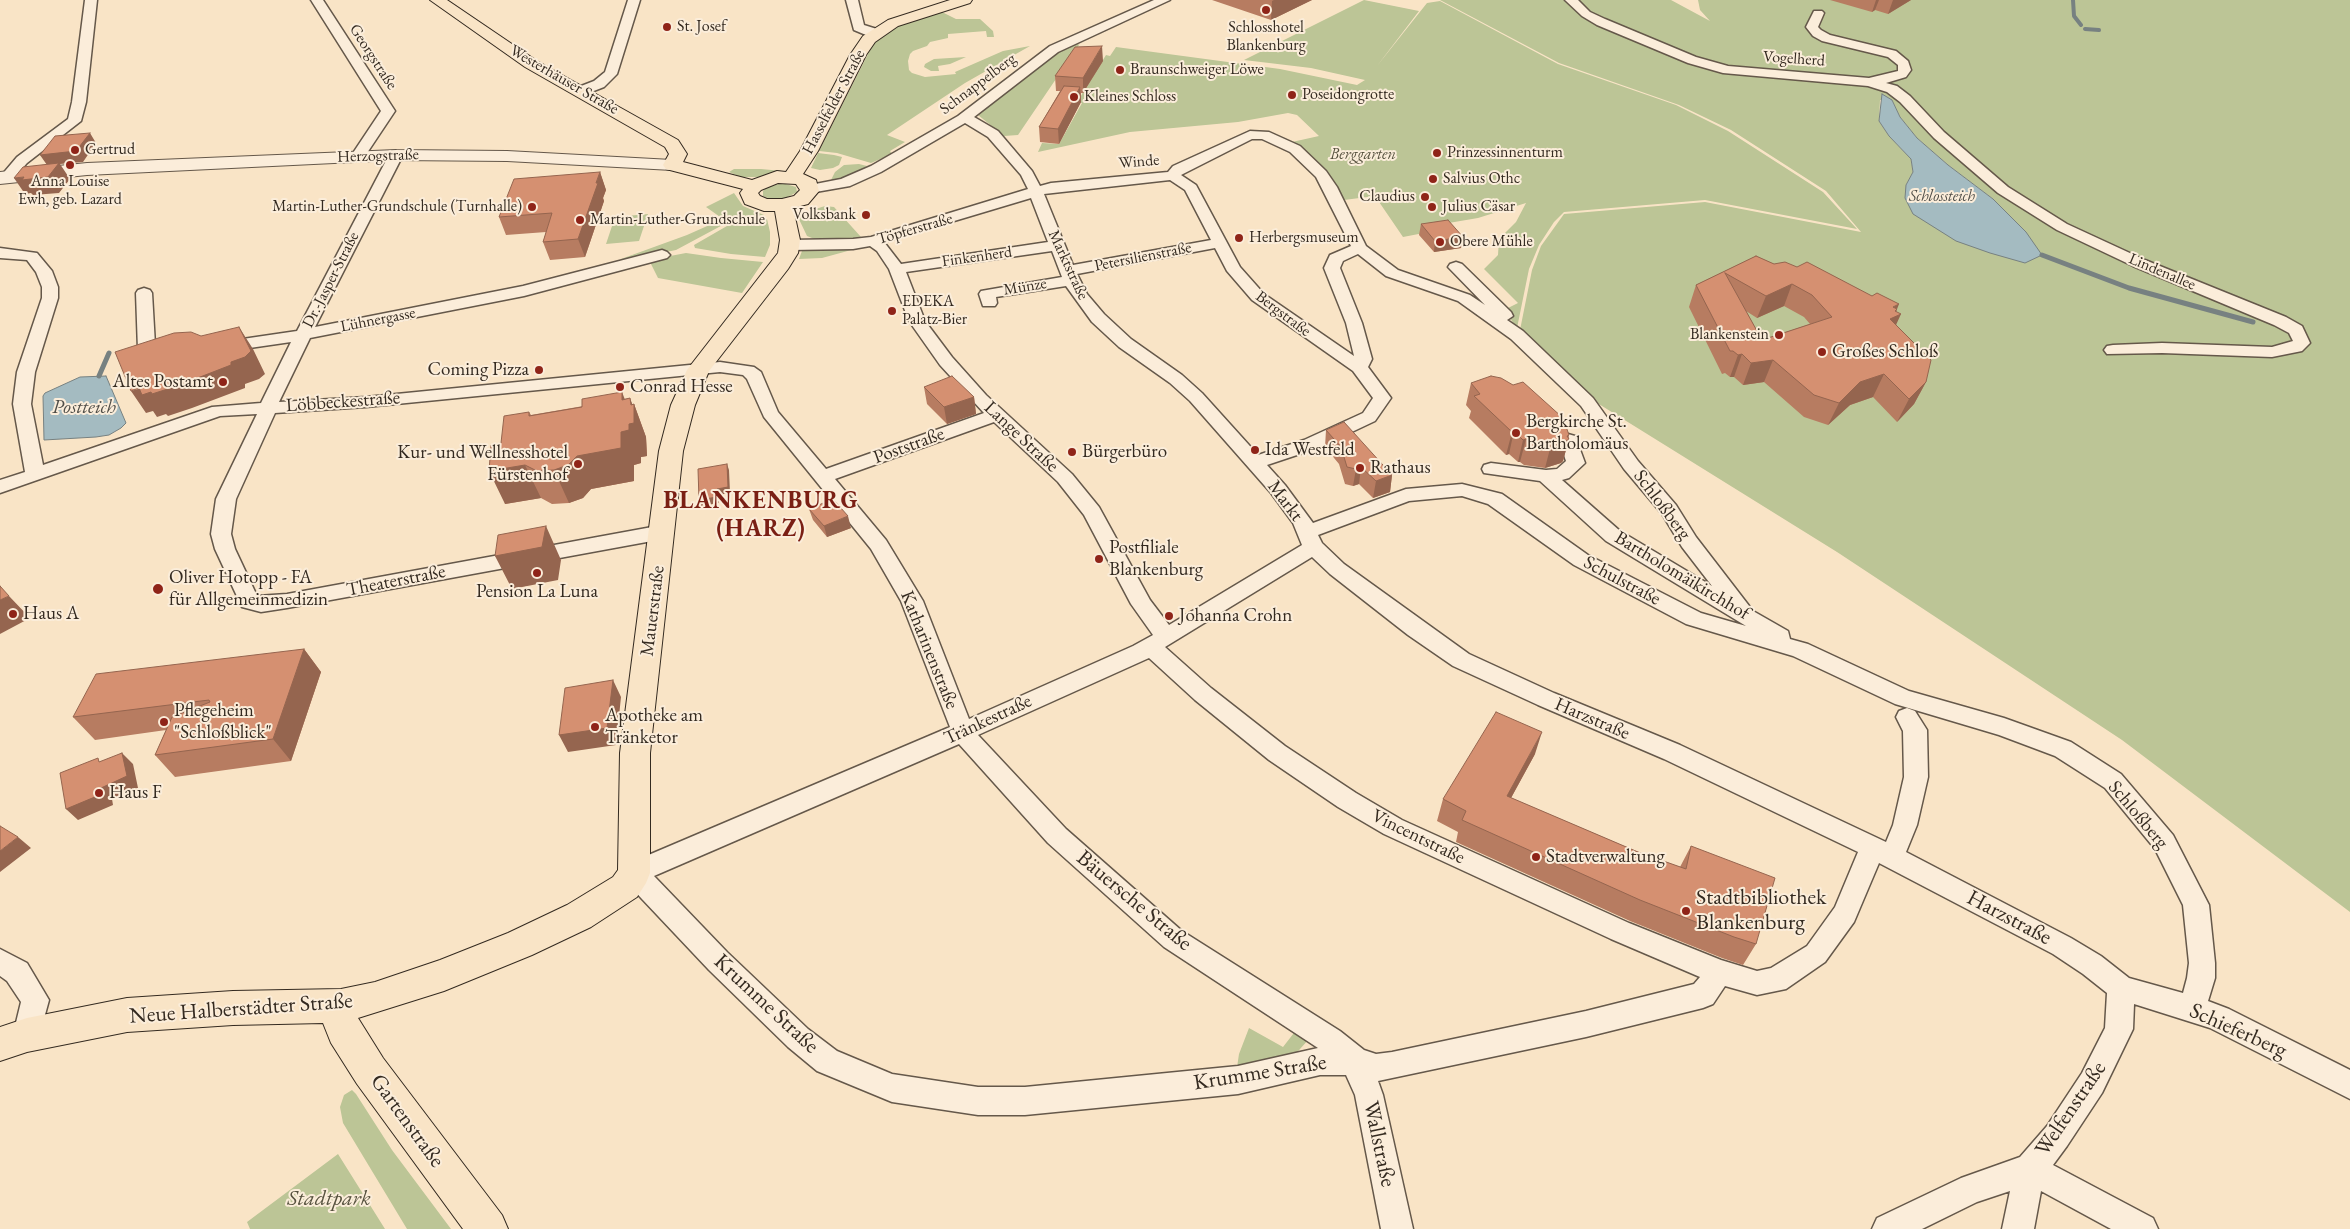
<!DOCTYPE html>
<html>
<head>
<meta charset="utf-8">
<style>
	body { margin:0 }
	canvas { display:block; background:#f9e4c6 }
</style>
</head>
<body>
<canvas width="2350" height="1229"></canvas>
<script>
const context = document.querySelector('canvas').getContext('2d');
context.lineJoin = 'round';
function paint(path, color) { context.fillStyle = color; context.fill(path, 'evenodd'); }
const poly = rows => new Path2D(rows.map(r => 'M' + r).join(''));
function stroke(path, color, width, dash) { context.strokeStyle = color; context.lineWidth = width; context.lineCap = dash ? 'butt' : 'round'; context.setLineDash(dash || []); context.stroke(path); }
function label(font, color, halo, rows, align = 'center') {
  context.font = font + ' "EB Garamond",serif'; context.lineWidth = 4; context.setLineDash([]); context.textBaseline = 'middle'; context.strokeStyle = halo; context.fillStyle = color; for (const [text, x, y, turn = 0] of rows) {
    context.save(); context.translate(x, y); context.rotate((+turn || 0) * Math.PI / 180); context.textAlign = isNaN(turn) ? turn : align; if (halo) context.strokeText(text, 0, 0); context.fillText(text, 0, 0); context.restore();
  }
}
const green = poly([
	[1364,0,1419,11,1377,66,1427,3,1440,1,1558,64,1676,105,1728,131,1823,192,1857,229,1705,200,1564,212,1554,222,1539,245,1529,269,1517,328,1504,310,1518,303,1484,269,1498,255,1499,239,1516,222,1526,203,1478,218,1425,227,1429,232,1403,237,1375,196,1344,200,1326,175,1292,142,1319,136,1297,115,1288,113,1238,122,1130,132,1038,152,1042,143,1059,144,1082,103,1078,102,1083,92,1106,55,1110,56,1116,47,1280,69,1357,85,1365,80,1311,68,1244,60],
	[1440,0,1671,0,1710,21,1700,10,1698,0,2350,0,2350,912,2122,740,1837,552,1594,401,1520,330,1532,270,1541,246,1564,214,1705,202,1861,232,1826,191,1731,130,1679,105,1559,63],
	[1880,100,1892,100,1900,117,1917,138,1948,165,1993,199,2026,232,1906,185,1913,172,1911,159,1889,136,1879,121],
	[942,12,956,19,980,19,993,31,994,37,987,37,986,31,948,34,948,38,930,42,927,46,913,51,910,54,908,61,909,70,912,73,925,77,956,74,955,72,1003,51,1030,46,965,83,887,135,905,142,890,151,892,154,871,163,837,153,819,151,873,44,899,25],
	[1077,43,1079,45,1018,135,1004,136,978,115,1058,52],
	[966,57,950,64,938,66,939,71,931,71,924,67,925,64,934,59],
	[818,153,834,155,842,157,839,165,833,168,820,170,811,168],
	[859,164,867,166,847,177,831,180,835,172,844,165],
	[734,169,761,169,782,171,766,177,741,177,729,172],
	[782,183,796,187,797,192,784,199,772,200,763,196,763,191,766,188],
	[734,193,743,206,764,215,732,220,676,250,636,258,621,259,687,235,723,219,706,207],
	[825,206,834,207,861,237,860,240,817,240,807,236,797,215],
	[648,214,639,241,606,244,615,217],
	[767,219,770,232,770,245,765,257,731,254,695,248,694,245,727,226],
	[808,248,855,249,822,258,799,259,802,251],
	[686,253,721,258,763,262,742,293,658,278,649,260],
	[1249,1028,1283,1047,1297,1029,1309,1039,1291,1059,1236,1074,1239,1054],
	[352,1090,356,1094,392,1150,451,1229,407,1229,343,1123,340,1107,344,1095],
	[338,1154,385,1229,250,1229,247,1222]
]);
const water = poly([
	[1882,94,1892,100,1900,117,1917,138,1948,165,1993,199,2026,232,2042,255,2025,263,1990,253,1956,241,1913,214,1905,198,1906,185,1913,172,1911,159,1889,136,1879,121,1882,94],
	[106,376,126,423,121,428,109,435,96,437,44,440,43,396,45,393,80,377,106,376]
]);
const streamFar1 = poly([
	[2073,0,2074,16,2081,25],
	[2085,29,2099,30]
]);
const stream = poly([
	[2042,255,2129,288,2253,322],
	[99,376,109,353]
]);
const minor = poly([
	[85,0,97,0,86,102,81,121,27,163,12,180,2,180,0,177,17,157,68,119,72,102,85,0],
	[311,0,323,0,395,111,363,159,353,159,351,156,381,111,311,0],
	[628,0,640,0,617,74,604,87,586,94,576,94,575,91,576,88,594,81,605,72,628,0],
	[846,0,858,0,864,25,880,30,882,33,880,36,866,35,854,30,846,0],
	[1154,0,1170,0,1058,52,974,117,998,131,1032,171,1040,186,1051,183,1168,172,1173,166,1250,131,1269,132,1300,146,1326,171,1337,187,1366,246,1398,270,1470,295,1485,305,1448,267,1450,264,1456,262,1462,264,1511,312,1513,316,1507,320,1523,331,1593,398,1638,461,1676,505,1696,537,1753,611,1788,631,1790,639,1808,644,1909,691,2004,718,2071,742,2121,774,2173,835,2209,905,2215,963,2215,978,2208,1001,2229,1009,2350,1070,2350,1099,2210,1028,2134,1004,2133,1029,2102,1093,2067,1146,2053,1165,2153,1218,2158,1229,2111,1229,2041,1191,2034,1229,2002,1229,2010,1191,1977,1202,1922,1229,1872,1229,1877,1218,1961,1178,2020,1157,2047,1126,2082,1073,2105,1028,2107,993,2083,974,2053,954,1879,863,1854,922,1825,962,1786,989,1757,995,1725,986,1713,1004,1703,1008,1586,1037,1378,1081,1383,1095,1413,1229,1381,1229,1355,1095,1346,1075,1320,1075,1238,1094,1025,1115,978,1115,892,1102,817,1071,788,1047,709,970,625,881,621,873,625,865,950,727,901,601,871,549,764,417,747,379,743,375,720,372,366,407,275,413,236,499,231,534,235,549,257,596,287,594,663,525,670,527,673,532,670,537,663,539,287,608,261,612,242,607,215,549,211,534,216,499,257,414,220,416,0,493,0,480,25,472,13,404,17,372,42,298,42,287,36,272,27,260,0,258,0,248,37,253,52,271,58,287,58,298,35,372,31,404,43,465,212,407,261,403,291,342,222,352,216,351,214,347,216,343,222,342,297,331,389,155,396,151,403,155,315,327,523,286,662,250,667,252,670,255,667,258,524,296,310,338,279,402,366,397,720,362,754,367,761,372,778,412,826,469,984,413,940,365,909,321,889,269,877,251,870,246,853,249,790,250,782,245,790,240,853,239,871,237,1028,189,1021,175,988,137,965,123,881,172,850,186,810,193,803,189,805,186,841,179,871,166,958,116,1050,46,1154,0],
	[1252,139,1262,139,1290,152,1316,177,1351,246,1330,255,1324,268,1346,323,1354,356,1264,294,1240,267,1196,185,1181,175,1252,139],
	[1170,180,1185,190,1211,240,1073,265,1044,194,1170,180],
	[1031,198,1048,242,901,264,884,242,1031,198],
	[1215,248,1227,271,1252,300,1353,371,1373,398,1363,413,1304,440,1258,455,1202,393,1182,375,1131,339,1104,314,1087,294,1077,274,1215,248],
	[1052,251,1062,277,981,291,979,294,983,306,995,306,997,303,996,297,1066,286,1092,322,1119,347,1170,383,1190,401,1271,493,1293,523,1302,545,1169,625,1150,600,1099,507,1072,474,986,395,952,357,925,321,906,272,1052,251],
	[1358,254,1386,276,1458,301,1511,339,1581,406,1624,469,1662,514,1682,547,1712,586,1620,531,1562,480,1569,478,1585,463,1575,436,1568,434,1561,436,1559,440,1566,461,1557,469,1546,470,1491,463,1484,465,1482,469,1484,473,1540,481,1606,541,1746,626,1701,613,1588,555,1502,494,1462,484,1406,489,1313,523,1285,485,1267,465,1318,448,1375,421,1391,398,1368,367,1372,359,1362,323,1340,268,1343,261,1358,254],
	[994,422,1058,482,1084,515,1131,604,1153,635,1133,646,969,719,923,601,886,540,835,479,994,422],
	[1462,496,1488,504,1574,565,1686,624,1793,656,1895,704,1999,735,2055,756,2105,788,2155,849,2183,905,2189,963,2187,978,2183,993,2129,978,2101,956,2071,938,1906,852,1917,825,1928,777,1927,730,1915,711,1907,708,1899,711,1896,717,1903,731,1904,777,1893,825,1886,842,1680,745,1554,693,1469,654,1344,564,1322,543,1318,535,1409,501,1462,496],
	[1312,557,1330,574,1408,635,1453,666,1538,705,1664,759,1858,852,1835,907,1807,946,1771,968,1757,971,1721,960,1629,923,1402,820,1356,793,1285,746,1211,688,1165,647,1312,557],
	[1149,658,1195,700,1269,760,1338,807,1384,834,1611,939,1700,977,1694,984,1586,1011,1392,1052,1376,1054,1364,1050,1340,1031,1182,931,1066,829,978,735,1149,658],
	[959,744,1048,843,1164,947,1318,1048,1238,1066,1025,1087,978,1087,892,1074,837,1051,808,1029,727,952,654,876,959,744],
	[1565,0,1578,0,1590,12,1605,19,1696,57,1728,66,1869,78,1898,71,1898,65,1888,57,1822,41,1813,36,1806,27,1814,11,1822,11,1824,13,1818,27,1821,30,1830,35,1896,51,1908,61,1911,70,1906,77,1886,83,1897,86,1910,96,1944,132,2008,187,2067,224,2145,260,2286,317,2302,326,2310,343,2302,351,2272,357,2162,353,2107,354,2104,350,2107,346,2113,345,2162,343,2272,347,2293,341,2289,333,2274,325,2133,266,2057,230,1998,193,1934,138,1900,102,1887,92,1868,86,1723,73,1688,63,1597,25,1582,16,1565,0],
	[144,288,150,290,152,293,155,345,173,346,176,350,173,354,147,355,141,354,138,350,136,293,138,290,144,288],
	[0,949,27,963,49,1000,37,1044,27,1048,17,1044,13,1035,21,1002,7,981,0,976,0,949]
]);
const tertiary = poly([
	[396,150,507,151,672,160,678,161,681,165,678,169,672,170,507,161,396,160,87,175,0,184,0,172,87,163,396,150]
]);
const primary = poly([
	[430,0,447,0,537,61,678,140,687,154,683,162,752,180,777,171,786,172,800,151,850,55,863,36,888,20,950,0,972,0,970,3,898,26,875,42,866,55,818,151,803,174,816,180,819,191,808,204,793,208,800,240,798,253,788,269,709,371,695,405,683,451,650,753,650,873,646,883,637,897,591,927,532,955,444,991,358,1018,383,1058,502,1215,508,1229,463,1229,357,1084,331,1043,323,1023,233,1025,127,1032,27,1052,0,1061,0,1027,27,1018,127,998,233,991,341,989,375,982,440,960,508,933,567,905,613,877,618,870,620,753,659,451,671,405,687,370,778,253,780,240,775,211,764,211,745,204,740,193,743,189,666,169,663,165,669,154,665,147,525,67,430,0],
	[778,183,796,184,800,190,794,196,782,199,767,199,760,196,758,193,761,190,778,183]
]);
const wall = poly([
	[1212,0,1312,0,1271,20],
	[1830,0,1911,0,1888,14,1875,10,1872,12],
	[1103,61,1083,93,1081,93,1081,102,1059,144,1040,142,1039,127,1060,91,1056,91,1055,76],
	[600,172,606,190,603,198,604,201,585,257,550,260,543,242,546,232,506,235,499,217],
	[1421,224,1463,237,1461,248,1434,252,1419,235],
	[1756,256,1774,264,1872,296,1897,309,1896,312,1896,324,1926,382,1914,404,1897,422,1873,397,1850,405,1828,425,1804,417,1764,382,1743,385,1734,377,1730,377,1725,373,1722,374,1689,307,1696,285],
	[1784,306,1804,317,1810,324,1762,340,1746,311,1757,318],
	[1471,383,1513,385,1569,438,1563,461,1561,463,1545,468,1524,465,1520,462,1518,462,1509,454,1506,455,1469,418,1471,411,1466,405],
	[924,387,974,397,976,414,947,424,927,404],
	[630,398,632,405,634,404,646,437,647,456,641,457,641,463,634,465,634,481,591,489,583,498,569,503,552,504,541,498,505,504,501,443,529,412,531,415],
	[1326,430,1392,475,1390,492,1373,498,1359,484,1353,486,1345,484,1339,464,1325,447],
	[809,509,851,528,827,537,813,520],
	[304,649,321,672,291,761,175,777,155,755,166,730,95,740,73,717],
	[1535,754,1511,798,1638,852,1680,867,1691,846,1756,944,1743,965,1722,958,1630,921,1456,842,1458,832,1437,821,1443,799]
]);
const shadedWall = poly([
	[1274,0,1312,0,1271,20,1272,1],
	[1876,0,1879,0,1875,10,1872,12],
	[1893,0,1911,0,1888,14],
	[1102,46,1103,61,1083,93,1083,78],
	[1080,87,1081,102,1059,144,1058,129],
	[90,133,96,143,83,162,60,164,70,179,59,193,33,195,31,193,25,194,14,178,24,177,47,165,40,155],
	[600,172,606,190,603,198,604,201,585,257,578,239],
	[1463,237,1461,248,1434,252,1435,241],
	[1792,284,1784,306,1757,318,1766,296],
	[1899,304,1894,317,1901,314,1891,336,1880,341,1893,307],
	[239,327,253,349,265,374,259,379,245,384,245,388,192,408,168,416,166,414,157,417,153,411,146,413,131,391,231,362],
	[1742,354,1734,377,1730,377,1738,355],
	[1773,360,1764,382,1743,385,1751,363],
	[1884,374,1873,397,1850,405,1828,425,1839,403,1860,382],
	[1926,382,1914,404,1897,422,1909,399],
	[622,392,634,423,630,398,634,409,634,404,646,437,647,456,641,457,641,463,634,465,634,481,591,489,583,498,569,503,554,470,577,456,621,432,622,400],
	[974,397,976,414,947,424,944,407],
	[1514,431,1509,454,1506,455,1512,432],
	[1569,435,1568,440,1569,439,1563,461,1561,463,1545,468,1551,445],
	[1526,439,1520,462,1518,462,1523,440],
	[727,464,729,470,730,493,718,495,719,503,701,506,699,500,717,489],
	[525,465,541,498,505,504,489,471],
	[1361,467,1359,484,1353,486,1356,469],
	[1392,475,1390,492,1373,498,1376,481],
	[848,516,851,528,827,537,824,526],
	[546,526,561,560,558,580,512,589,495,556],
	[9,596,30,618,0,634,0,600],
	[304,649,321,672,291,761,273,739],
	[613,680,621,697,616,745,568,752,559,735],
	[1542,732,1535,754,1500,818,1507,796],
	[122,753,133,764,138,788,112,799,113,805,78,820,66,809,101,788],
	[18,837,31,848,0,872,0,851]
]);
const building = poly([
	[1102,46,1083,78,1055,76,1075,47,1102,46],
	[1064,86,1080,87,1058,129,1039,127,1064,86],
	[90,133,76,151,40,155,55,136,90,133],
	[59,163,48,177,22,180,24,177,14,178,23,167,59,163],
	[600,172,596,183,598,183,578,239,543,242,552,213,499,217,514,179,600,172],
	[1448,220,1463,237,1435,241,1421,224,1448,220],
	[1756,256,1774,264,1785,262,1797,267,1807,262,1872,296,1877,293,1899,304,1893,307,1897,309,1895,311,1901,314,1890,319,1931,360,1926,382,1909,399,1884,374,1860,382,1839,403,1814,395,1773,360,1751,363,1742,354,1738,355,1733,351,1730,351,1696,285,1756,256],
	[1725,273,1766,296,1792,284,1812,295,1832,317,1762,340,1725,273],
	[239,327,251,351,245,357,231,362,231,365,177,386,152,394,151,392,142,395,139,388,131,391,115,352,174,333,191,332,201,336,239,327],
	[952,376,974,397,944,407,924,387,952,376],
	[1491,376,1501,378,1513,385,1523,382,1563,418,1569,435,1567,436,1569,439,1568,440,1551,445,1530,443,1526,439,1523,440,1514,431,1512,432,1474,396,1480,394,1471,383,1491,376],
	[622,392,622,400,630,398,631,405,634,404,634,423,629,424,629,430,621,432,621,448,577,456,568,465,554,470,537,471,525,465,489,471,491,445,501,443,504,416,529,412,529,416,582,407,582,399,622,392],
	[1344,422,1392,475,1376,481,1361,467,1356,469,1347,467,1341,447,1326,430,1344,422],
	[727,464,728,487,717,489,717,497,699,500,698,469,727,464],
	[833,499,848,516,824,526,809,509,833,499],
	[546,526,542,547,495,556,498,535,546,526],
	[0,586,9,596,0,600,0,586],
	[304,649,273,739,155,755,172,717,210,702,209,700,73,717,96,674,304,649],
	[613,680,607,728,559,735,565,688,613,680],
	[1496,712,1542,732,1507,796,1638,852,1686,869,1691,846,1775,878,1756,944,1734,937,1640,900,1462,820,1466,811,1443,799,1496,712],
	[122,753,127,776,101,788,102,794,66,809,60,773,98,758,99,762,122,753],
	[0,826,18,837,0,851,0,826]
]);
const markers = [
	[1266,10,5,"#8f2418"],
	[667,27,5,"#8f2418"],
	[1120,70,5,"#8f2418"],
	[1292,95,5,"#8f2418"],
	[1074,97,5,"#8f2418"],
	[75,150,5,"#8f2418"],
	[1437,153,5,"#8f2418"],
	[70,165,5,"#8f2418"],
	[1433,179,5,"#8f2418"],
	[1425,197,5,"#8f2418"],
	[532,207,5,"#8f2418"],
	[1432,207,5,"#8f2418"],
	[866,215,5,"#8f2418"],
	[580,220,5,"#8f2418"],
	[1239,238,5,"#8f2418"],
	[1440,242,5,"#8f2418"],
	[892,311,5,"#8f2418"],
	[1779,335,5,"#8f2418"],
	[1822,352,5,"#8f2418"],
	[539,370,5,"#8f2418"],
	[223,382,5,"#8f2418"],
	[620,387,5,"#8f2418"],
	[1516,433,5,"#8f2418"],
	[1255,450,5,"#8f2418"],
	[1072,452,5,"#8f2418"],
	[578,464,5,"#8f2418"],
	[1360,468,5,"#8f2418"],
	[1099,559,5,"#8f2418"],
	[537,573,5,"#8f2418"],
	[158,589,6,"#8f2418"],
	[13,614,5,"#8f2418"],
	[1169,616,5,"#8f2418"],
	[164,722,5,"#8f2418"],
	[595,727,5,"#8f2418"],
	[99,793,5,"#8f2418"],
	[1536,857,5,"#8f2418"],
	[1686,911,5,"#8f2418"]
];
const farPoinames = [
	["St. Josef",677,27],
	["Schlosshotel",1266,28,"center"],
	["Blankenburg",1266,46,"center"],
	["Braunschweiger Löwe",1130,70],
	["Poseidongrotte",1302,95],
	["Kleines Schloss",1084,97],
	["Gertrud",85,150],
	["Prinzessinnenturm",1447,153],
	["Salvius Othc",1443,179],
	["Anna Louise",70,182,"center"],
	["Ewh, geb. Lazard",70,200,"center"],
	["Claudius",1415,197,"right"],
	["Martin-Luther-Grundschule (Turnhalle)",522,207,"right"],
	["Julius Cäsar",1442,207],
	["Volksbank",856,215,"right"],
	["Martin-Luther-Grundschule",590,220],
	["Herbergsmuseum",1249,238],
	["Obere Mühle",1450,242],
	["EDEKA",902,302],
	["Palatz-Bier",902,320],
	["Blankenstein",1769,335,"right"]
];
const farStreetnames = [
	["Georgstraße",373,57,57],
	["Vogelherd",1794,59,4],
	["Westerhäuser Straße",564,80,30],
	["Schnappelberg",978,84,-37],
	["Hasselfelder Straße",834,102,-62],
	["Herzogstraße",378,156,-2],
	["Winde",1139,162,-5],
	["Töpferstraße",915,229,-16],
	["Finkenherd",977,257,-8],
	["Petersilienstraße",1143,257,-11],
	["Marktstraße",1068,265,65],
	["Lindenallee",2162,272,23],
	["Dr.-Jasper-Straße",331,280,-63],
	["Münze",1025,287,-9],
	["Bergstraße",1283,314,37],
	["Lühnergasse",378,320,-11]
];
const farParknames = [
	["Berggarten",1363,155]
];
const farWaternames = [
	["Schlossteich",1942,197]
];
const poiNames = [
	["Großes Schloß",1832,352],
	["Coming Pizza",529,370,"right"],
	["Altes Postamt",213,382,"right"],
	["Conrad Hesse",630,387],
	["Bergkirche St.",1526,422],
	["Bartholomäus",1526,444],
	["Ida Westfeld",1265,450],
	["Bürgerbüro",1082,452],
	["Kur- und Wellnesshotel",568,453,"right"],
	["Fürstenhof",568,475,"right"],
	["Rathaus",1370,468],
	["Postfiliale",1109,548],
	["Blankenburg",1109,570],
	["Oliver Hotopp - FA",169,578],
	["für Allgemeinmedizin",169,600],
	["Pension La Luna",537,592,"center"],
	["Haus A",23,614],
	["Johanna Crohn",1179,616],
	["Pflegeheim",174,711],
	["\"Schloßblick\"",174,733],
	["Apotheke am",605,716],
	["Tränketor",605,738],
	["Haus F",109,793],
	["Stadtverwaltung",1546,857]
];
const streetNames = [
	["Löbbeckestraße",343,402,-4],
	["Lange Straße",1021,437,43],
	["Poststraße",909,446,-20],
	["Markt",1285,501,53],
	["Schloßberg",1662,505,53],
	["Bartholomäikirchhof",1682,576,31],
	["Theaterstraße",396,581,-11],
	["Schulstraße",1622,581,28],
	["Mauerstraße",653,611,-83],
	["Katharinenstraße",929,650,68],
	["Harzstraße",1592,719,23],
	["Tränkestraße",988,720,-25],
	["Schloßberg",2138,815,50],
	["Vincentstraße",1418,837,26]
];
const waterNames = [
	["Postteich",84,408]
];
const nearPoinames = [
	["Stadtbibliothek",1696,898],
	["Blankenburg",1696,923]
];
const nearStreetnames = [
	["Bäuersche Straße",1134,901,40],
	["Harzstraße",2009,918,28],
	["Krumme Straße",766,1004,43],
	["Neue Halberstädter Straße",241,1009,-4],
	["Schieferberg",2238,1031,24],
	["Krumme Straße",1260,1073,-9],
	["Welfenstraße",2071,1109,-56],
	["Gartenstraße",407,1121,54],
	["Wallstraße",1379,1144,78]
];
const nearParknames = [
	["Stadtpark",329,1199]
];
const districtNames = [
	["BLANKENBURG",761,501],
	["(HARZ)",761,529]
];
paint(green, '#bcc596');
paint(water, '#a4bbc1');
stroke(water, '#778181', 1);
stroke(streamFar1, '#778181', 4);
stroke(stream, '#778181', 5);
stroke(minor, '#65584a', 3);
stroke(tertiary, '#65584a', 2);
stroke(primary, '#342a20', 2);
paint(minor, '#fbedda');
paint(tertiary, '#fbedda');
paint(primary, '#f9e4c6');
paint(wall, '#b77c61');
paint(shadedWall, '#95654f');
paint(building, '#d59071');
stroke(building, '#95654f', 1);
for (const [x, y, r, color] of markers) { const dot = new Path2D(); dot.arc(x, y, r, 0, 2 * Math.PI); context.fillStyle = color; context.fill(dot); stroke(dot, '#fbedda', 2); }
label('16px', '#342a20', '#fbedda', farPoinames, 'left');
label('16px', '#342a20', '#fbedda', farStreetnames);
label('italic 16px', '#56513e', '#fbedda', farParknames);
label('italic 16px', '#504e48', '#fbedda', farWaternames);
label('19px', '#342a20', '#fbedda', poiNames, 'left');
label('19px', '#342a20', '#fbedda', streetNames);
label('italic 20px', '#504e48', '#fbedda', waterNames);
label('22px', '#342a20', '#fbedda', nearPoinames, 'left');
label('22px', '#342a20', '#fbedda', nearStreetnames);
label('italic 22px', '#56513e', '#fbedda', nearParknames);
context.letterSpacing = '1px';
label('bold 24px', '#7a1f14', '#fbedda', districtNames);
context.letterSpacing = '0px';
</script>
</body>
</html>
